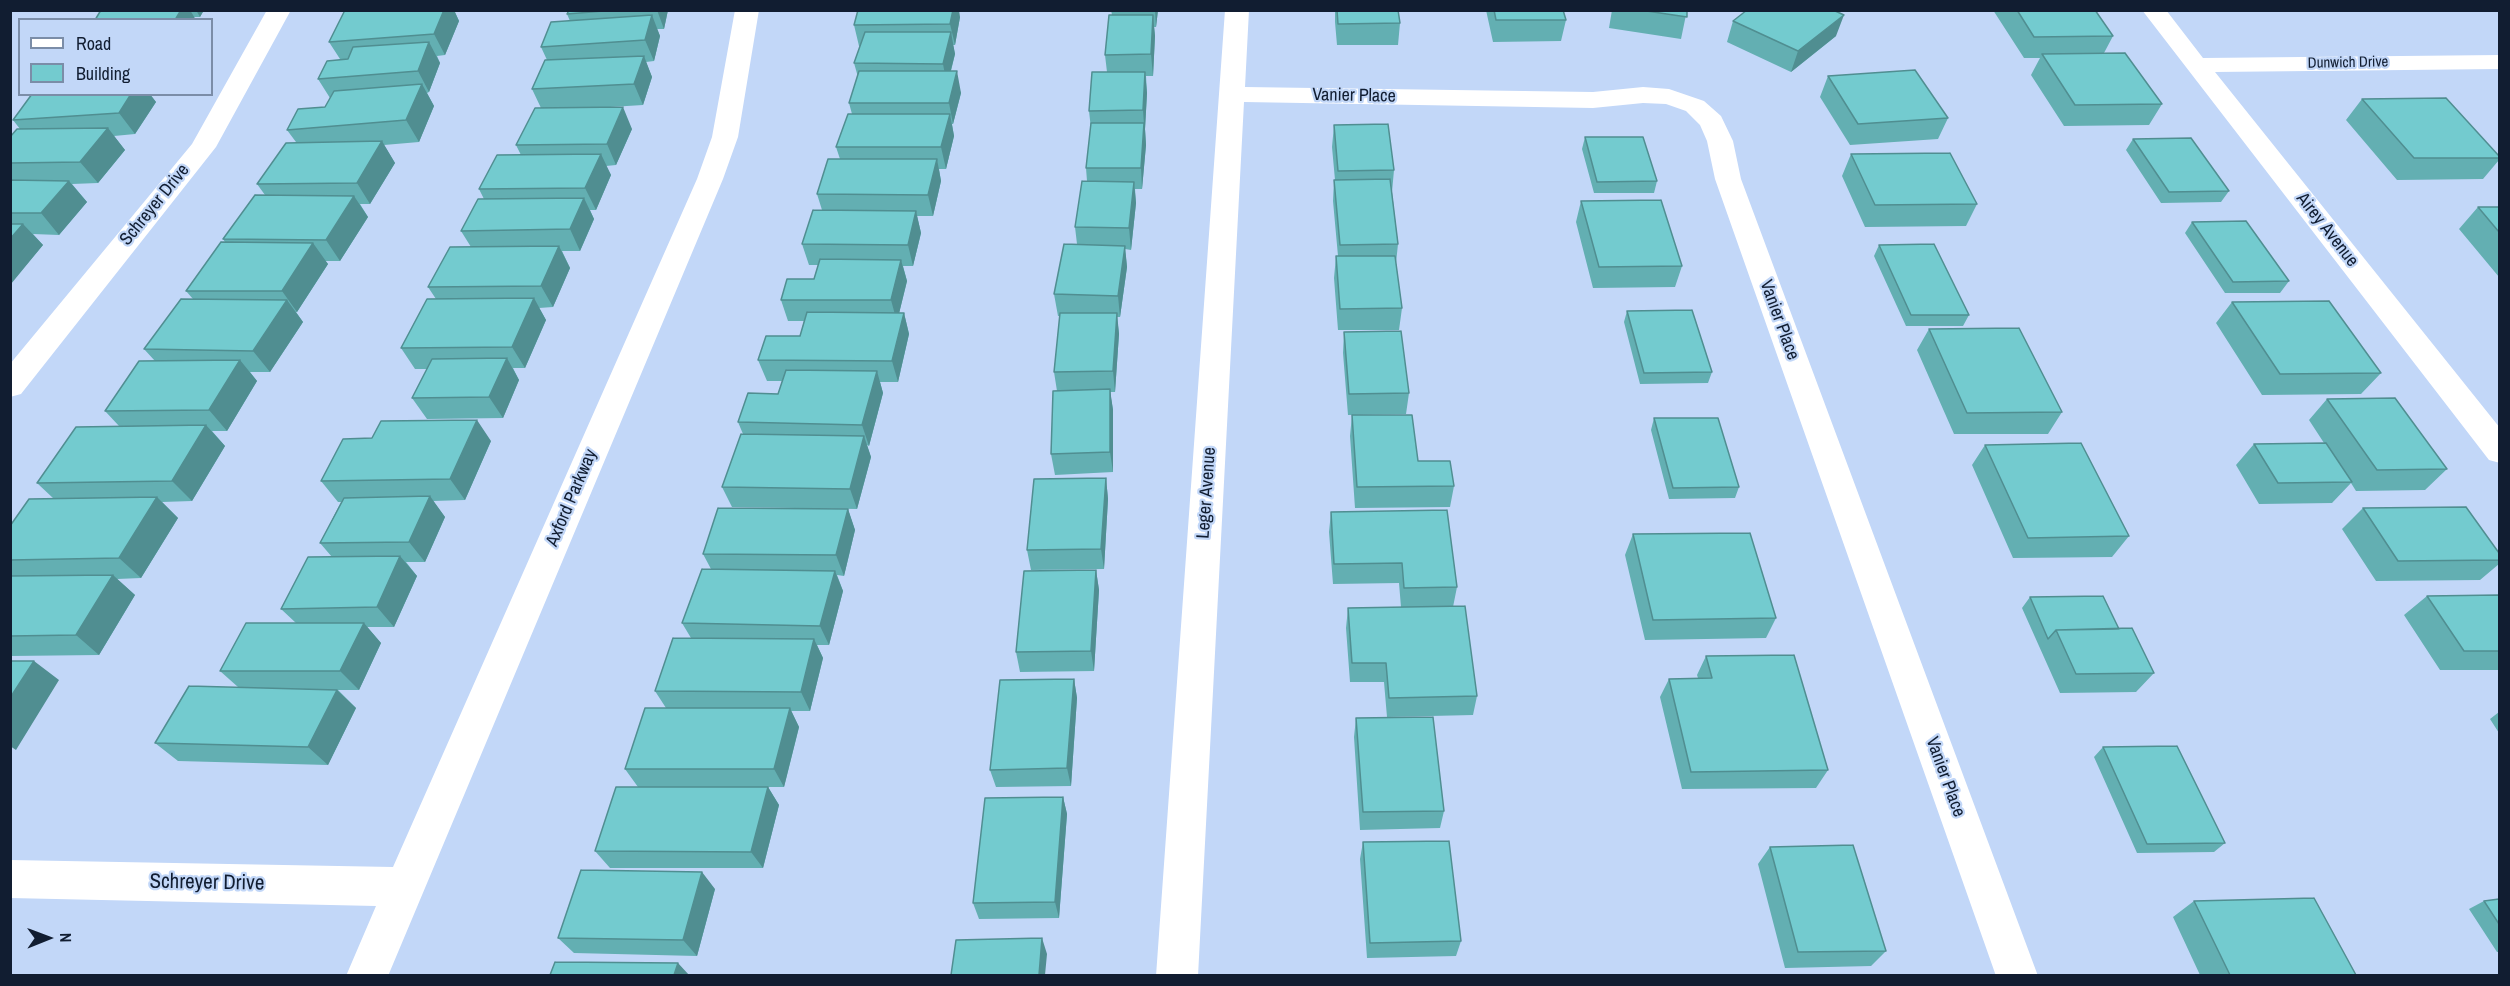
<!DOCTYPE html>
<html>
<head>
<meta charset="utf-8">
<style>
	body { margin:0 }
	#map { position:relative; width:2510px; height:986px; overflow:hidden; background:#c2d7f8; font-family:"Archivo Narrow",sans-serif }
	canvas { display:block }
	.frame { position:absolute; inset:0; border:12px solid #111d31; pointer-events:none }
	.legend { position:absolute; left:18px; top:18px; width:195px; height:78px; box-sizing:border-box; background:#c2d7f8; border:2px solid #7b8da8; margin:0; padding:8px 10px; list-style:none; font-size:18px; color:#111d31 }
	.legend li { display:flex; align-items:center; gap:12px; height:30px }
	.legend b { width:30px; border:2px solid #7b8da8 }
	.north { position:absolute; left:18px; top:908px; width:60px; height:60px; -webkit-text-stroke:4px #c2d7f8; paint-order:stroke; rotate:89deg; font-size:16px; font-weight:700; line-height:24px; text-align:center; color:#111d31 }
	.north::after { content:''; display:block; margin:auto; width:21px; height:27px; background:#111d31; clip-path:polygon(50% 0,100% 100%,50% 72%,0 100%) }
</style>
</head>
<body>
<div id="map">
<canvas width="2510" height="986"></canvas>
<div class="frame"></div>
<ul class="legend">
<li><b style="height:8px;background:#fff"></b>Road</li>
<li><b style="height:16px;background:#73cbcf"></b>Building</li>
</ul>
<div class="north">N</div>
</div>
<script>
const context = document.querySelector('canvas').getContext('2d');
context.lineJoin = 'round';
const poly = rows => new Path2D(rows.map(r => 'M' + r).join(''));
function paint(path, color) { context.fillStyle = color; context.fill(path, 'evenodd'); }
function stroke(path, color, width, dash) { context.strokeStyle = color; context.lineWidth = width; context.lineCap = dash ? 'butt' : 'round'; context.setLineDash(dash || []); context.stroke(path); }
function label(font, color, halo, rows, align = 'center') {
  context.font = font + ' "Archivo Narrow",sans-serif'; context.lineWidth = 4.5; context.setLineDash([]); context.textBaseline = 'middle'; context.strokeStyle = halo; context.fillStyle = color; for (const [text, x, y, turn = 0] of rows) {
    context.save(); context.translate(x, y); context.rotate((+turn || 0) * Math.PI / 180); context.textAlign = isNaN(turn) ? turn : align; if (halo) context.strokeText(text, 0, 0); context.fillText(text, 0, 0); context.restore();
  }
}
const street = poly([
	[267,10,291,10,216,147,21,394,10,397,10,364,192,144,267,10],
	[735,10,759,10,738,137,723,179,388,976,346,976,376,906,10,898,10,860,393,867,697,179,712,137,735,10],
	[1225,10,1249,10,1245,87,1593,92,1643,87,1669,89,1704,101,1721,116,1733,141,1741,179,2038,976,1996,976,1715,179,1707,141,1700,125,1686,111,1666,104,1643,103,1593,108,1244,102,1198,976,1156,976,1225,10],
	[2142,10,2166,10,2203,58,2500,55,2500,69,2215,72,2500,428,2500,463,2489,460,2142,10]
]);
const wall = poly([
	[101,10,204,10,200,17,194,17],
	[345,10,454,10,459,21,445,55,437,56,440,63,429,92,427,93,434,106,419,142,384,145,395,163,370,204,360,204,368,217,340,261,325,261,328,264,297,312,296,312,303,322,270,372,250,372,257,381,227,431,212,431,225,446,192,501,162,502,178,518,141,578,117,579,135,595,99,655,10,656,10,526,54,499,37,483,119,426,105,411,155,361,144,349,193,299,186,291,225,242,223,239,265,195,257,184,296,142,287,130,325,107,330,98,318,79,340,59,329,42],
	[569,10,668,10,664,29,657,29,660,36,654,61,646,62,652,77,643,105,594,108,632,129,616,165,606,166,611,175,596,210,590,210,594,219,580,251,562,251,570,268,553,307,539,308,546,320,525,368,513,368,519,380,503,418,427,419,412,398,427,369,415,369,401,348,436,299,428,287,471,247,461,231,484,199,479,189,521,155,516,145,541,108,532,89,547,60,541,47,570,21,567,14],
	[1111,10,1158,10,1156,27,1154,27,1155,36,1153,76,1146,76,1147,93,1145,129,1146,145,1142,189,1135,189,1136,203,1131,250,1125,249,1127,267,1120,317,1117,317,1119,334,1115,392,1110,392,1113,410,1113,472,1055,475,1051,454,1057,391,1054,372,1060,316,1058,316,1054,294,1077,244,1075,227,1087,181,1086,168,1091,129,1089,111,1107,72,1105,55,1112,15],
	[1332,10,1398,10,1400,23,1398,45,1337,45,1335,22,1335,11,1333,11],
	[1486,10,1563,10,1566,20,1561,41,1493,42],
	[1612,10,1687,10,1681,39,1609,28],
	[1993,10,2095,10,2113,36,2104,53,2162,104,2149,125,2064,126,2031,75,2040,58,2024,58],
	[960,17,955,45,953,45,955,54,951,71,961,93,953,124,952,124,954,136,946,169,939,169,941,181,933,216,917,216,921,233,913,266,903,266,907,281,899,313,904,313,909,334,898,382,880,382,883,393,869,446,867,445,871,457,857,509,732,507,722,487,743,434,738,422,778,394,782,381,767,381,758,360,800,336,804,321,788,321,781,300,814,279,818,265,809,265,802,244,822,210,817,194,840,159,836,147,852,114,849,103,858,77,854,63,860,46,859,46,854,25],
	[1733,21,1836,36,1791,72,1727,42],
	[1828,76,1948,118,1938,139,1850,145,1820,97],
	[32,94,153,94,150,95,156,102,135,134,114,136,125,150,98,183,72,184,87,202,59,235,33,234,43,245,10,284,10,137,20,129,13,120],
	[2362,99,2499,156,2499,160,2483,179,2397,180,2346,120],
	[1334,125,1394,170,1392,192,1398,244,1396,263,1402,308,1399,330,1338,330,1334,278,1336,256,1338,256,1333,201,1334,180,1335,180,1332,147],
	[1585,137,1657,181,1654,193,1594,193,1582,149],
	[2133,139,2229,191,2221,202,2161,203,2126,150],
	[1851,154,1977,204,1966,226,1865,227,1842,176],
	[1581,201,1682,266,1675,287,1593,288,1576,222],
	[2478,207,2499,207,2499,277,2459,229],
	[2192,222,2289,281,2280,293,2225,293,2185,233],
	[1879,245,1969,315,1963,326,1906,326,1874,256],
	[2232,302,2381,373,2361,394,2262,395,2216,323],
	[1627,311,1712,372,1708,383,1640,384,1624,322],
	[1929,329,2062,412,2048,434,1954,434,1917,350],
	[1344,332,1409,393,1406,414,1348,415,1343,353],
	[2327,399,2447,469,2425,490,2356,491,2351,483,2332,503,2259,504,2236,465,2254,444,2324,443,2309,420],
	[1352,415,1454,486,1450,507,1355,508,1350,436],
	[1654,418,1739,487,1735,498,1669,499,1651,430],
	[491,441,465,500,433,501,445,517,425,562,406,562,417,576,394,627,367,627,381,643,359,690,338,690,356,708,328,765,178,761,155,743,238,687,220,671,296,623,281,609,332,557,320,543,341,502,338,502,321,481],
	[1985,445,2129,536,2112,557,2013,558,1972,465],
	[1106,478,1108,499,1104,569,1031,570,1027,550],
	[2363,508,2499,553,2499,564,2480,580,2376,581,2342,529],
	[848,509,855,530,844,576,837,575,843,591,829,645,817,645,823,658,810,711,791,711,799,727,784,787,768,787,779,805,763,868,610,868,595,851,638,787,625,769,666,708,655,691,691,638,682,623,711,569,703,554],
	[1331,512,1457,587,1453,607,1477,696,1473,715,1387,717,1384,682,1350,682,1346,628,1348,608,1401,607,1399,583,1333,584,1329,532],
	[1633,534,1776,618,1766,638,1645,640,1625,555],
	[1096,570,1099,590,1094,671,1020,672,1016,652],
	[2499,595,2499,670,2440,670,2404,615,2427,596],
	[2030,597,2119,629,2154,673,2136,692,2060,693,2022,608],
	[1706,656,1828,770,1816,788,1682,789,1660,697,1669,679,1698,678,1697,675],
	[1074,679,1077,698,1071,786,996,787,990,770],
	[2499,712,2499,733,2490,719],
	[1356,718,1444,811,1440,828,1360,830,1354,737],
	[2103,747,2225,843,2214,852,2137,853,2094,757],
	[1063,797,1067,814,1059,918,979,919,973,903],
	[1363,842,1461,941,1456,956,1367,958,1360,859],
	[1770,847,1886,951,1871,966,1785,968,1758,864],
	[715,889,697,956,574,953,558,938],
	[2499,899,2499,952,2497,952,2469,909,2484,901],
	[2194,901,2356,975,2200,975,2173,917]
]);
const shadedWall = poly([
	[181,10,190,10,196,20,175,20],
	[196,10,204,10,200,17],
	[444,10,454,10,459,21,445,55,434,34],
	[657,10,668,10,664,29],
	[953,10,959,10,960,17,955,45,950,24],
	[1155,10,1158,10,1156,27],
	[652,15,660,36,654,61,645,40],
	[1153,15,1155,36,1153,76,1151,54],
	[1844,15,1836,36,1791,72,1798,51],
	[951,32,955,54,947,85,943,64],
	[429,42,440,63,429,92,418,71],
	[644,56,652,77,643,105,634,84],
	[957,71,961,93,953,124,949,103],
	[1145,72,1147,93,1145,129,1146,145,1142,189,1141,168,1144,125,1143,110],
	[422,84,434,106,419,142,406,120],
	[131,94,150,94,156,102,135,134,119,113],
	[623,107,632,129,616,165,607,144],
	[950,114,954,136,946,169,941,147],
	[108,128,125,150,98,183,80,162],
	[382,141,395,163,370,204,357,183],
	[601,154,611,175,596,210,585,188],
	[937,159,941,181,933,216,928,195],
	[69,181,87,202,59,235,41,213],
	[1134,182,1136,203,1131,250,1129,228],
	[354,196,368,217,340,261,326,240],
	[584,198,594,219,580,251,570,229],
	[916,211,921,233,913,266,908,245],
	[23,224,43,245,11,284,10,283,10,239],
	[313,243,328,264,297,312,282,291],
	[559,246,570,268,553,307,541,286],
	[1125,246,1127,267,1120,317,1118,296],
	[901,260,907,281,897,322,891,300],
	[534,298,546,320,525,368,512,347],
	[287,300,303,322,270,372,253,351],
	[904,313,909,334,898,382,892,361],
	[1117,313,1119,334,1115,392,1113,371],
	[507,358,519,380,503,418,489,397],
	[240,360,257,381,227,431,209,410],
	[877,371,883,393,869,446,862,425],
	[1110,389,1113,410,1113,472,1110,452],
	[477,420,491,441,465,500,450,479],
	[206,425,225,446,192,501,172,481],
	[864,436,871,457,857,509,850,489],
	[1106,478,1108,499,1104,569,1101,549],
	[430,496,445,517,425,562,409,542],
	[157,497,178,518,141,578,119,558],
	[848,509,855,530,844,576,836,555],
	[400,556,417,576,394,627,377,607],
	[1096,570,1099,590,1094,671,1091,651],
	[835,571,843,591,829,645,820,626],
	[113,575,135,595,99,655,76,635],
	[364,623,381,643,359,690,340,671],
	[814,639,823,658,810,711,801,692],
	[34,661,59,680,16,750,10,746,10,698],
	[1074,679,1077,698,1071,786,1067,768],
	[337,690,356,708,328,765,308,747],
	[790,708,799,727,784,787,774,769],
	[768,787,779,805,763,868,751,852],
	[1063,797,1067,814,1059,918,1055,902],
	[702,872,715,889,697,956,683,940],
	[1042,938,1047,954,1045,975,1039,975],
	[678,963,689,975,674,975]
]);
const building = poly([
	[101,10,181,10,175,20,95,20,101,10],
	[345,10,444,10,434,34,329,42,345,10],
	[569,10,616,10,567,14,569,10],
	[858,10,953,10,950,24,854,25,858,10],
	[1337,10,1398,10,1400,23,1338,24,1337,10],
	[1494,10,1563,10,1566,20,1496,20,1494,10],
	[1640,10,1687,10,1687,17,1640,10],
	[1747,10,1833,10,1844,15,1798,51,1733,21,1747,10],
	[2017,10,2095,10,2113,36,2034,37,2017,10],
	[652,15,645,40,541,47,551,22,652,15],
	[1109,15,1153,15,1151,54,1105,55,1109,15],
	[865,32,951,32,943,64,854,63,865,32],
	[429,42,418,71,318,79,327,61,348,59,353,47,429,42],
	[2125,53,2162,104,2075,105,2042,54,2125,53],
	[644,56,634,84,532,89,545,60,644,56],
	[1915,70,1948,118,1858,124,1828,76,1915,70],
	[859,71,957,71,949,103,849,103,859,71],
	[1092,72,1145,72,1143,110,1089,111,1092,72],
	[422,84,406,120,287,130,298,109,325,107,334,91,422,84],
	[32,94,131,94,119,113,13,120,32,94],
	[2446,98,2499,156,2499,158,2414,158,2362,99,2446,98],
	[623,107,607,144,516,145,535,108,623,107],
	[848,114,950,114,941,147,836,147,848,114],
	[1091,123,1144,123,1141,168,1086,168,1091,123],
	[1388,124,1394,170,1338,171,1334,125,1388,124],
	[108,128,80,162,10,163,10,137,17,129,108,128],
	[1585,137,1643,137,1657,181,1597,182,1585,137],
	[2191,138,2229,191,2169,192,2133,139,2191,138],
	[382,141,357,183,257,184,286,143,382,141],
	[1950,153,1977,204,1875,205,1851,154,1950,153],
	[601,154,585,188,479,189,497,155,601,154],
	[828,159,937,159,928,195,817,194,828,159],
	[1390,179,1398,244,1340,245,1334,180,1390,179],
	[10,180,69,181,41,213,10,213,10,180],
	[1082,181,1134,182,1129,228,1075,227,1082,181],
	[255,195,354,196,326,240,223,239,255,195],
	[584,198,570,229,461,231,478,199,584,198],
	[1661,200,1682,266,1599,267,1581,201,1661,200],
	[2478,207,2499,207,2499,232,2478,207],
	[813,210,916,211,908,245,802,244,813,210],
	[2246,221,2289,281,2233,282,2192,222,2246,221],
	[10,224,23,224,10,239,10,224],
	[221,242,313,243,282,291,186,291,221,242],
	[1064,244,1125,246,1118,296,1054,294,1064,244],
	[1934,244,1969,315,1911,315,1879,245,1934,244],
	[559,246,541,286,428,287,450,247,559,246],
	[1336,256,1395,256,1402,308,1340,309,1336,256],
	[820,259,901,260,891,300,781,300,787,279,814,279,820,259],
	[534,298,512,347,401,348,427,299,534,298],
	[181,299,287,300,253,351,144,349,181,299],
	[2329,301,2381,373,2280,374,2232,302,2329,301],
	[1692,310,1712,372,1644,373,1627,311,1692,310],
	[807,312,904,313,892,361,758,360,766,336,800,336,807,312],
	[1060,313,1117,313,1113,371,1054,372,1060,313],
	[2019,328,2062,412,1967,413,1929,329,2019,328],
	[1401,331,1409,393,1349,394,1344,332,1401,331],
	[507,358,489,397,412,398,432,359,507,358],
	[240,360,209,410,105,411,139,361,240,360],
	[786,370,877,371,862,425,738,422,748,393,778,394,786,370],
	[1110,389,1110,452,1051,454,1053,391,1110,389],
	[2395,398,2447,469,2377,470,2327,399,2395,398],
	[1352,415,1412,415,1418,461,1450,461,1454,486,1357,487,1352,415],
	[1654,418,1718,418,1739,487,1673,488,1654,418],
	[477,420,450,479,321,481,343,439,372,438,381,421,477,420],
	[206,425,172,481,37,483,76,427,206,425],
	[741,434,864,436,850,489,722,487,741,434],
	[2081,443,2129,536,2028,538,1985,445,2081,443],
	[2326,443,2352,482,2278,483,2254,444,2326,443],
	[1106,478,1101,549,1027,550,1034,479,1106,478],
	[430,496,409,542,320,543,344,498,430,496],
	[157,497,119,558,10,560,10,526,29,499,157,497],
	[2466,507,2499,553,2499,560,2398,561,2363,508,2466,507],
	[718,508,848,509,836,555,703,554,718,508],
	[1447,510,1457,587,1404,588,1402,563,1334,564,1331,512,1447,510],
	[1750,533,1776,618,1653,620,1633,534,1750,533],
	[400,556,377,607,281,609,308,557,400,556],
	[702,569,835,571,820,626,682,623,702,569],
	[1096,570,1091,651,1016,652,1024,571,1096,570],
	[113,575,76,635,10,636,10,576,113,575],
	[2499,595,2499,651,2464,651,2427,596,2499,595],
	[2103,596,2119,629,2056,630,2048,639,2030,597,2103,596],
	[1465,606,1477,696,1389,698,1386,663,1352,663,1348,608,1465,606],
	[246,623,364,623,340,671,220,671,246,623],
	[2132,628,2154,673,2076,674,2056,630,2132,628],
	[673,638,814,639,801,692,655,691,673,638],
	[1794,655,1828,770,1691,772,1669,679,1712,678,1706,656,1794,655],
	[10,661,34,661,10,698,10,661],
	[1074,679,1067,768,990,770,1000,680,1074,679],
	[189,686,337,690,308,747,155,743,189,686],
	[645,708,790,708,774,769,625,769,645,708],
	[1433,717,1444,811,1363,812,1356,718,1433,717],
	[2177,746,2225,843,2147,844,2103,747,2177,746],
	[616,787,768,787,751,852,595,851,616,787],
	[1063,797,1055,902,973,903,985,798,1063,797],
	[1449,841,1461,941,1370,943,1363,842,1449,841],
	[1853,845,1886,951,1798,952,1770,847,1853,845],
	[581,870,702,872,683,940,558,938,581,870],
	[2314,898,2356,975,2230,975,2194,901,2314,898],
	[2499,899,2499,924,2484,901,2499,899],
	[1042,938,1039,975,951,975,956,940,1042,938],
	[555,962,678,963,674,975,550,975,555,962]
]);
const farStreetnames = [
	["Dunwich Drive",2348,63,-1]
];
const streetNames = [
	["Vanier Place",1354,96,1],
	["Schreyer Drive",155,205,-51],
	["Airey Avenue",2327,230,52],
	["Vanier Place",1779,320,70],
	["Leger Avenue",1207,493,-86],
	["Axford Parkway",572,498,-67],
	["Vanier Place",1945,777,70]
];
const nearStreetnames = [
	["Schreyer Drive",207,883,1]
];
paint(street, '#fff');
paint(wall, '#63afb2');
paint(shadedWall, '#508e91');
paint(building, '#73cbcf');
stroke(building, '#508e91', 1.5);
label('15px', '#111d31', '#c2d7f8', farStreetnames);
label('18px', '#111d31', '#c2d7f8', streetNames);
label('21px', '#111d31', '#c2d7f8', nearStreetnames);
</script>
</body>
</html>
